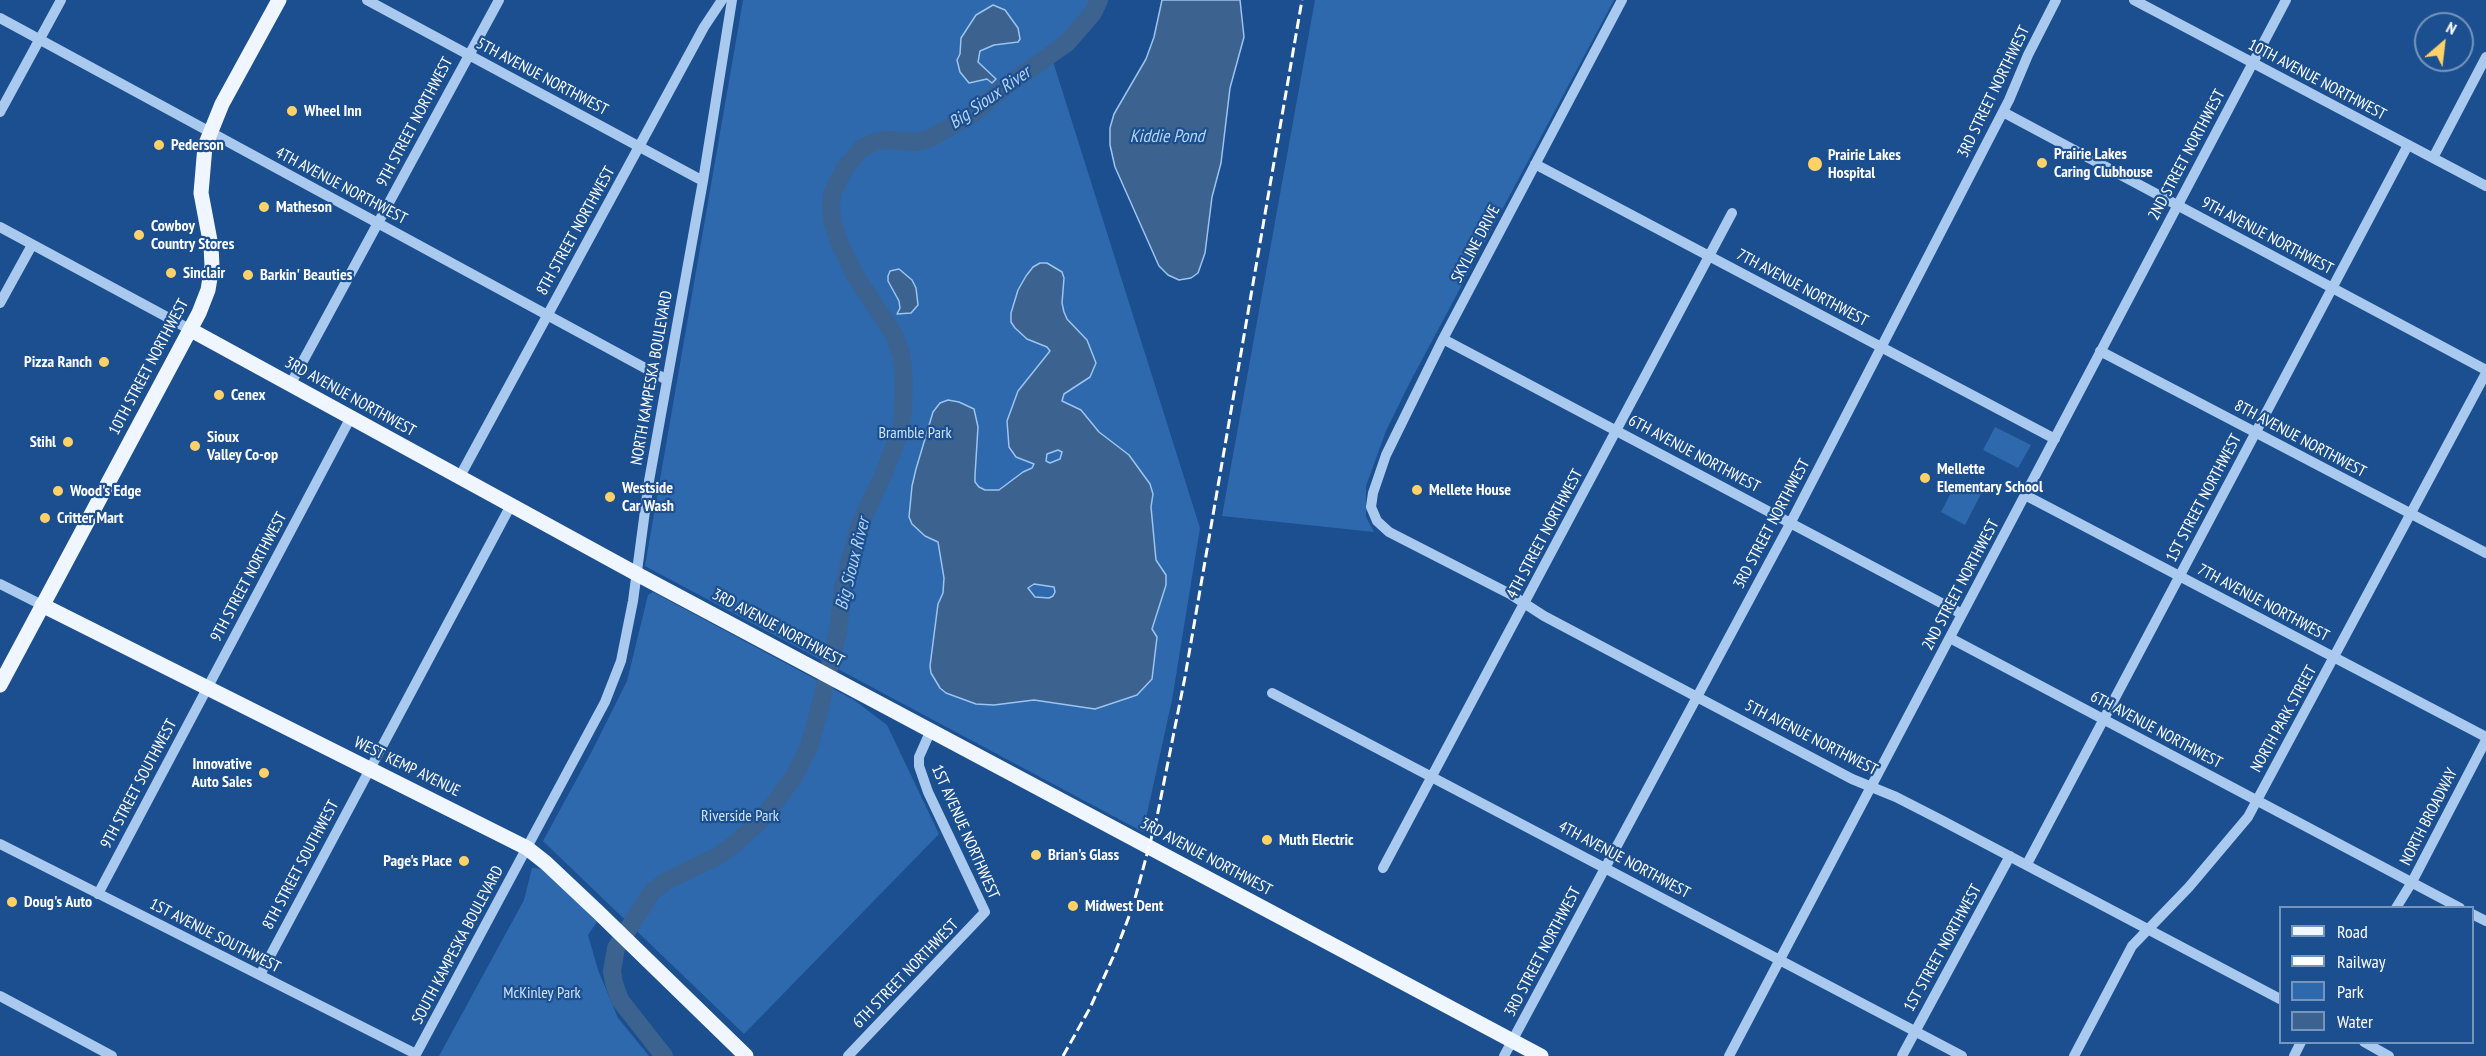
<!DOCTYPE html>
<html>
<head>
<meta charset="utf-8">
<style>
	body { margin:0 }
	#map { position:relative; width:2486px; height:1056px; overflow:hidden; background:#1b4f8f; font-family:"PT Sans Narrow",sans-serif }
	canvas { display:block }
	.legend { position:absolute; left:2279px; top:906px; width:195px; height:138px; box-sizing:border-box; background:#1b4f8f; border:2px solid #7695bc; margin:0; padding:8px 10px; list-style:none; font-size:18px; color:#fff }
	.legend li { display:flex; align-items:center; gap:12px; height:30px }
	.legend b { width:30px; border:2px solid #7695bc }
	.north { position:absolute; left:2414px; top:12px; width:60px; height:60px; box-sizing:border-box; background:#1b4f8f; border:2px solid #7695bc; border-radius:50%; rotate:28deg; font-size:16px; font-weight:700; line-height:24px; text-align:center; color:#fff }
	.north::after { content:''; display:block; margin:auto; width:21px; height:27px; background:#ffd166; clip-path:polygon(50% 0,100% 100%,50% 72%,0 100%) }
</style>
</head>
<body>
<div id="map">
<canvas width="2486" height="1056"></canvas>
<ul class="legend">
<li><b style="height:8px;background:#f0f6ff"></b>Road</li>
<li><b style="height:8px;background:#fff"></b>Railway</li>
<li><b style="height:16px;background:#2e69ad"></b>Park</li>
<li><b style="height:16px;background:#3c6290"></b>Water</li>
</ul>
<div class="north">N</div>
</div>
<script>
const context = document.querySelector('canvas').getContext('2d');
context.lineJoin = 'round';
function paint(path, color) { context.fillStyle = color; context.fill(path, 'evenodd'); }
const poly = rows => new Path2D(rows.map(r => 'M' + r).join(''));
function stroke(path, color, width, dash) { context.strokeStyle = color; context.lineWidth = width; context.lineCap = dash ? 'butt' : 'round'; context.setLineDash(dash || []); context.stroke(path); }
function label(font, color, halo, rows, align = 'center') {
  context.font = font + ' "PT Sans Narrow",sans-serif'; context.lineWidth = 4.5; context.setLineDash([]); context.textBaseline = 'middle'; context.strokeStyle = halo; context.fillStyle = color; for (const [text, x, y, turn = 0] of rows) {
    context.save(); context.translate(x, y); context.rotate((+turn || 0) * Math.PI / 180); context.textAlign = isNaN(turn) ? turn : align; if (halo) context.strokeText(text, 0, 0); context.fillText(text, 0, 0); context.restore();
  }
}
const green = poly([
	[743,0,1099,0,1093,13,1081,28,1051,55,1200,528,1172,700,1143,832,645,566],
	[1315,0,1614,0,1408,386,1386,431,1366,486,1366,517,1374,532,1222,516],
	[1995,427,2031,445,2018,468,1983,450],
	[1957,481,1981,494,1965,525,1941,512],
	[653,592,854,700,887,725,939,834,744,1034,543,841,592,751,627,681,648,595],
	[532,868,544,869,597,922,588,935,598,970,618,1018,649,1056,439,1056,524,900]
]);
const water = poly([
	[1162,0,1240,0,1244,37,1230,88,1221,163,1212,197,1205,253,1198,273,1191,278,1179,280,1168,275,1159,266,1115,167,1110,145,1110,128,1114,114,1146,59,1154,37,1162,0],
	[993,5,1005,10,1018,28,1020,39,1018,42,994,45,980,51,978,62,996,79,992,83,987,79,969,83,960,72,957,60,960,54,961,38,976,15,993,5],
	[1040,263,1047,263,1062,272,1064,278,1062,303,1064,312,1067,319,1087,340,1096,363,1090,377,1064,394,1062,401,1081,410,1099,432,1129,455,1150,484,1153,494,1151,507,1156,560,1166,575,1166,585,1152,629,1157,637,1152,679,1137,695,1095,709,1034,700,994,705,976,704,946,693,940,688,931,673,930,666,938,604,943,593,944,578,938,542,925,536,912,524,909,517,912,486,916,469,933,412,940,403,948,400,959,402,974,409,978,427,975,475,975,482,979,487,985,490,999,490,1023,472,1032,468,1034,464,1016,457,1009,447,1007,421,1018,391,1050,351,1047,347,1027,339,1015,328,1011,322,1011,313,1018,290,1026,276,1033,267,1040,263],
	[1058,450,1062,452,1060,459,1050,463,1046,461,1047,454,1058,450],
	[1034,584,1054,587,1055,592,1053,596,1049,598,1035,597,1028,588,1034,584],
	[899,269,912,280,916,288,918,305,911,313,897,314,900,308,899,301,888,281,888,276,890,271,899,269]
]);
const river = poly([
	[664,1056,620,1000,614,983,612,971,616,948,652,892,666,881,718,856,737,842,765,816,795,775,809,747,818,715,838,631,843,588,859,526,884,473,902,427,904,385,902,358,895,336,855,275,839,242,832,219,831,203,833,191,845,168,862,148,875,142,888,140,916,142,931,138,974,113,1005,87,1067,43,1093,13,1099,0]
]);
const minor = poly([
	[367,0,703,181],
	[1622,0,1443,339,1386,455,1373,493,1371,507,1377,521,1389,532,1510,594,1544,616,1852,779,1896,797,1941,820,2280,999],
	[2134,0,2486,186],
	[0,18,667,380],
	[0,112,61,0],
	[2003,112,2486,370],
	[2433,158,2486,57],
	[1535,164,2055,439],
	[0,227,191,330],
	[0,303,32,245],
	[1443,339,1962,614],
	[2100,351,2486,553],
	[290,385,499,0],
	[459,478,704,27,722,0],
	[2025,495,2486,737],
	[0,584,42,605],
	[1950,638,2460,908],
	[1272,693,1962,1056],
	[0,844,416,1054],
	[2027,864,2408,145],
	[1383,868,1732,213],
	[98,894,351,417],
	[2396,908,2412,882,2486,740],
	[2472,914,2486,921],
	[260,975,511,505],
	[0,996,112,1056],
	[2364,1042,2389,1056],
	[415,1056,605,702,621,661,633,601,649,481,703,181,732,0],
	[848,1056,985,912,928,792,919,766,919,757,931,730],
	[1504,1056,1791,522,2009,100,2028,55,2056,0],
	[1729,1056,2286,0],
	[1902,1056,2010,856],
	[2074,1056,2132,946,2189,887,2248,817,2486,373],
	[2294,1056,2301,1042]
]);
const major = poly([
	[191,330,635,573,1541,1056],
	[42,605,527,848,546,863,598,912,746,1056],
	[0,685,199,313,208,290,212,266,211,246,201,193,205,146,222,104,279,0]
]);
const rail = poly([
	[1063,1056,1090,1008,1115,953,1133,906,1157,817,1185,677,1302,0]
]);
const markers = [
	[292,111,6,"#ffd166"],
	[159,145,6,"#ffd166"],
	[2042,163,6,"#ffd166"],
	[1815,164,8,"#ffd166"],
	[264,207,6,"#ffd166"],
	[139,235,6,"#ffd166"],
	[171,273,6,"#ffd166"],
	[248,275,6,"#ffd166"],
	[104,362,6,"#ffd166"],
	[219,395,6,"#ffd166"],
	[68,442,6,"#ffd166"],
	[195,446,6,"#ffd166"],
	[1925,478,6,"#ffd166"],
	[1417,490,6,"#ffd166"],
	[58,491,6,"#ffd166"],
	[610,497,6,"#ffd166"],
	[45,518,6,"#ffd166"],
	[264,773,6,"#ffd166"],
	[1267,840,6,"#ffd166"],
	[1036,855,6,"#ffd166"],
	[464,861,6,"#ffd166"],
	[12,902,6,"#ffd166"],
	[1073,906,6,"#ffd166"]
];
const streetNames = [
	["5TH AVENUE NORTHWEST",542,77,28],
	["10TH AVENUE NORTHWEST",2317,80,28],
	["3RD STREET NORTHWEST",1994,92,-64],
	["9TH STREET NORTHWEST",415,122,-62],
	["2ND STREET NORTHWEST",2187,155,-62],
	["4TH AVENUE NORTHWEST",341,186,28],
	["8TH STREET NORTHWEST",576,231,-61],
	["9TH AVENUE NORTHWEST",2267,236,28],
	["SKYLINE DRIVE",1476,244,-62],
	["7TH AVENUE NORTHWEST",1802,288,28],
	["10TH STREET NORTHWEST",149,367,-62],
	["NORTH KAMPESKA BOULEVARD",652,378,-80],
	["3RD AVENUE NORTHWEST",350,397,29],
	["8TH AVENUE NORTHWEST",2300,439,28],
	["6TH AVENUE NORTHWEST",1694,454,28],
	["1ST STREET NORTHWEST",2204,498,-62],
	["3RD STREET NORTHWEST",1772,524,-62],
	["4TH STREET NORTHWEST",1545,534,-62],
	["9TH STREET NORTHWEST",249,577,-62],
	["2ND STREET NORTHWEST",1961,585,-62],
	["7TH AVENUE NORTHWEST",2263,603,28],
	["3RD AVENUE NORTHWEST",778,628,28],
	["NORTH PARK STREET",2284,719,-61],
	["6TH AVENUE NORTHWEST",2156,730,28],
	["5TH AVENUE NORTHWEST",1811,738,27],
	["WEST KEMP AVENUE",407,767,26],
	["9TH STREET SOUTHWEST",139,784,-62],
	["NORTH BROADWAY",2429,817,-63],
	["1ST AVENUE NORTHWEST",965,832,66],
	["3RD AVENUE NORTHWEST",1206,857,28],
	["4TH AVENUE NORTHWEST",1624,860,28],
	["8TH STREET SOUTHWEST",301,865,-62],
	["1ST AVENUE SOUTHWEST",215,936,27],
	["SOUTH KAMPESKA BOULEVARD",458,945,-62],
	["1ST STREET NORTHWEST",1943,948,-61],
	["3RD STREET NORTHWEST",1543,952,-62],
	["6TH STREET NORTHWEST",906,974,-46]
];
const poiNames = [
	["Wheel Inn",304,111],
	["Pederson",171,145],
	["Prairie Lakes",2054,154],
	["Caring Clubhouse",2054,172],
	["Prairie Lakes",1828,155],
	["Hospital",1828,173],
	["Matheson",276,207],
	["Cowboy",151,226],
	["Country Stores",151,244],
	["Sinclair",183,273],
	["Barkin' Beauties",260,275],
	["Pizza Ranch",92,362,"right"],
	["Cenex",231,395],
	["Sioux",207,437],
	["Valley Co-op",207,455],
	["Stihl",56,442,"right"],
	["Mellette",1937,469],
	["Elementary School",1937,487],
	["Westside",622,488],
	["Car Wash",622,506],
	["Mellete House",1429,490],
	["Wood's Edge",70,491],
	["Critter Mart",57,518],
	["Innovative",252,764,"right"],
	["Auto Sales",252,782,"right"],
	["Muth Electric",1279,840],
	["Brian's Glass",1048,855],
	["Page's Place",452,861,"right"],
	["Doug's Auto",24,902],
	["Midwest Dent",1085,906]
];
const parkNames = [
	["Bramble Park",915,433],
	["Riverside Park",740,816],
	["McKinley Park",542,993]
];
const waterNames = [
	["Big Sioux River",990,98,-35],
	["Kiddie Pond",1167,137],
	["Big Sioux River",853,564,-76]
];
paint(green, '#2e69ad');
paint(water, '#3c6290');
stroke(water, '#9cc4f0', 1.5);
stroke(river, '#3c6290', 18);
stroke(minor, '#a9c9ee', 10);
stroke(major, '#f0f6ff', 15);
stroke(rail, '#fff', 3, [10, 4.5]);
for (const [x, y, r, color] of markers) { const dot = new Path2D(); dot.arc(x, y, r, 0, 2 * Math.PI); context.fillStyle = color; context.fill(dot); stroke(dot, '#1b4f8f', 2); }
label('16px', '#fff', '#1b4f8f', streetNames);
label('bold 16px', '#fff', '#1b4f8f', poiNames, 'left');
label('16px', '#cfe3fa', '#1b4f8f', parkNames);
label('italic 18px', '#b5d3f5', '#1b4f8f', waterNames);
</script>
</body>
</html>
